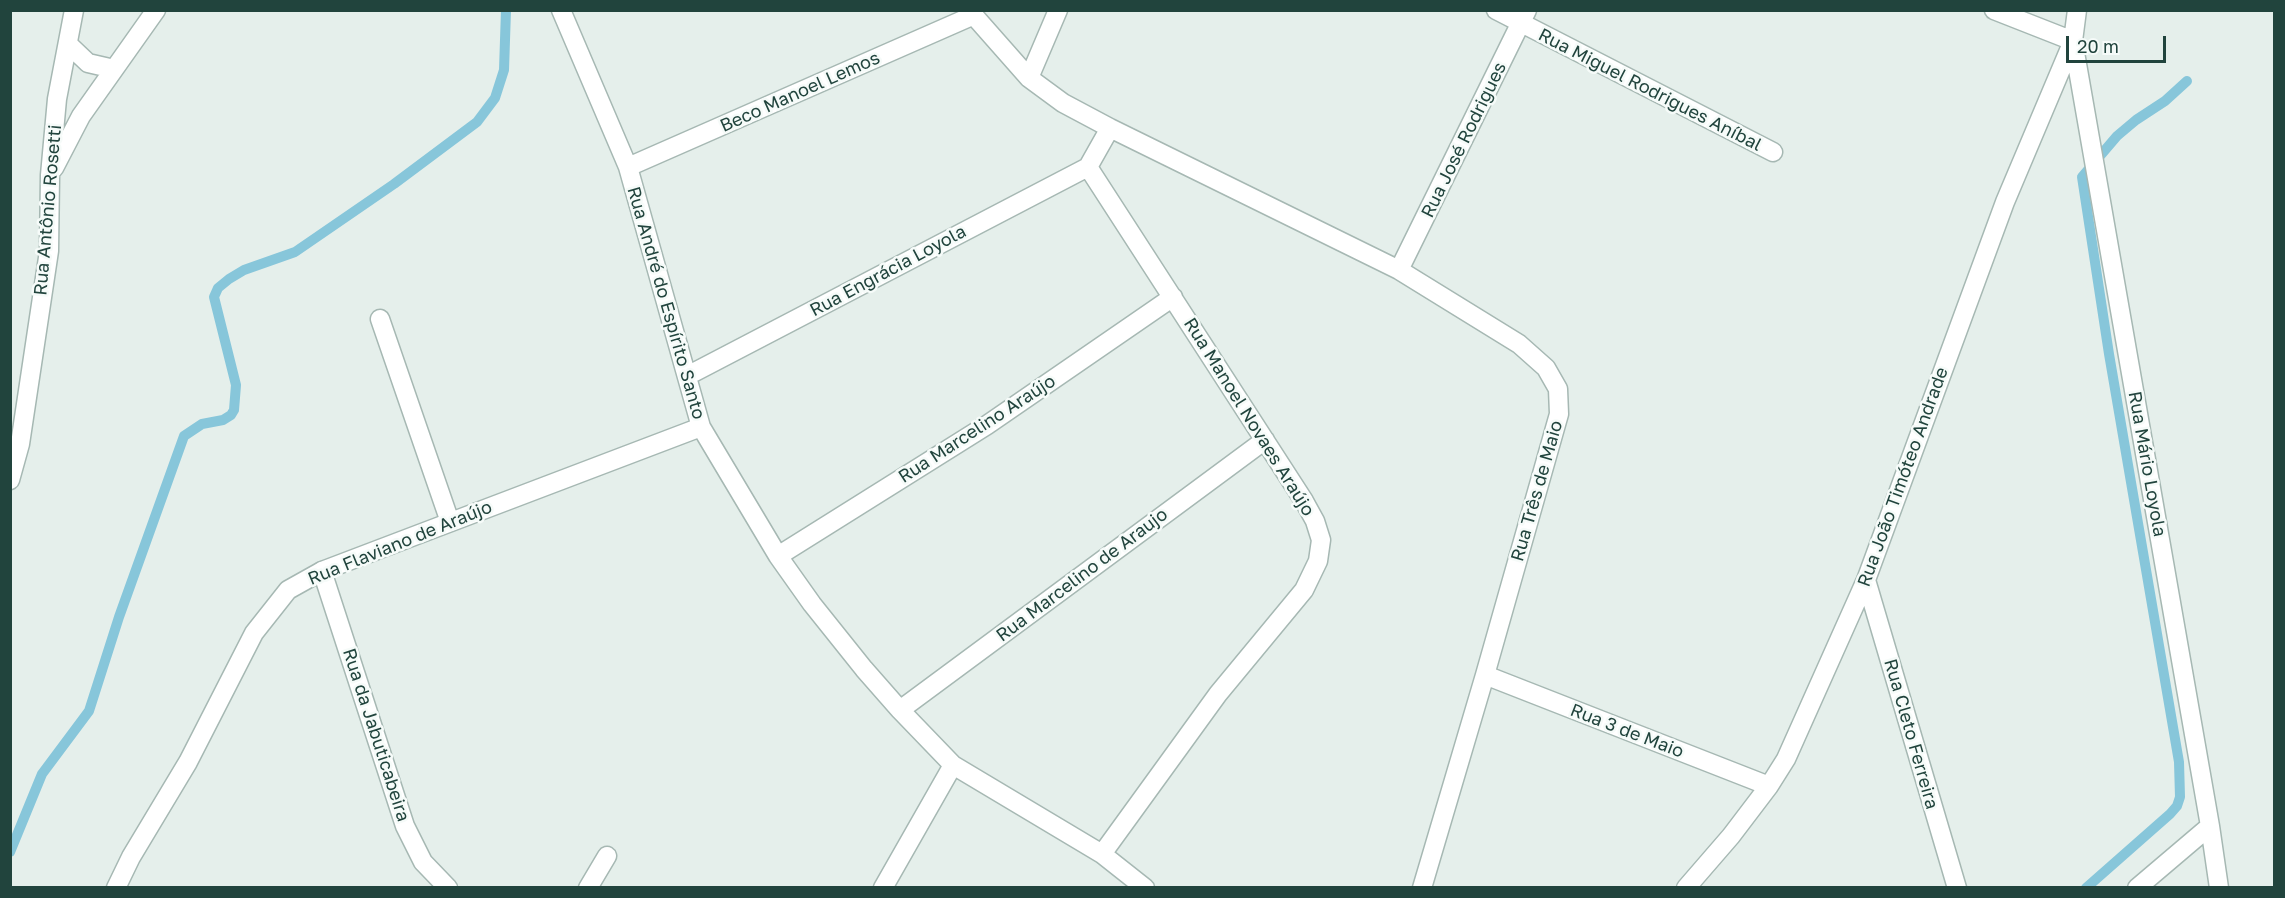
<!DOCTYPE html>
<meta charset="utf-8">
<style>
body{margin:0}
#map{position:relative;width:2285px;height:898px;overflow:hidden;background:#e5efeb;font-family:"Golos Text",sans-serif}
canvas{display:block}
.frame{position:absolute;inset:0;border:12px solid #21443d;pointer-events:none}
.scale{position:absolute;left:2066px;top:36px;width:100px;height:27px;box-sizing:border-box;border:3px solid #21443d;border-top:0;padding-left:8px;font-size:18px;line-height:21px;white-space:nowrap;color:#21443d;-webkit-text-stroke:4px #f6fbf9;paint-order:stroke}
</style>
<div id="map">
<canvas width="2285" height="898"></canvas>
<div class="frame"></div>
<div class="scale">20 m</div>
</div>
<script>
const c = document.querySelector('canvas').getContext('2d');
c.lineJoin = 'round';
const toPath = rows => new Path2D(rows.map(r => 'M' + r).join(''));
function strokePath(path, color, width, dash) { c.strokeStyle = color; c.lineWidth = width; c.lineCap = dash ? 'butt' : 'round'; c.setLineDash(dash || []); c.stroke(path); }
function label(font, color, halo, rows, align = 'center') {
  c.font = font + ' "Golos Text",sans-serif'; c.lineWidth = 5; c.setLineDash([]); c.textBaseline = 'middle'; c.strokeStyle = halo; c.fillStyle = color; for (const [text, x, y, turn = 0] of rows) {
    c.save(); c.translate(x, y); c.rotate((+turn || 0) * Math.PI / 180); c.textAlign = isNaN(turn) ? turn : align; if (halo) c.strokeText(text, 0, 0); c.fillText(text, 0, 0); c.restore();
  }
}
const stream = toPath([
 [10,852,42,774,89,711,119,617,184,436,202,424,223,420,231,415,234,410,236,385,214,297,218,288,229,279,244,270,295,252,394,184,477,122,495,98,504,70,506,10],
 [2086,888,2170,814,2177,806,2180,797,2179,762,2109,354,2082,177,2117,136,2136,120,2165,101,2187,81]
]);
const lane = toPath([
 [322,571,405,826,423,862,448,888],
 [588,888,607,856]
]);
const street = toPath([
 [561,10,628,167,701,427,778,556,812,604,864,669,900,710,953,765,1102,854,1145,888],
 [969,10,1029,78,1063,103,1110,128,1088,167,1304,501,1315,521,1321,540,1318,561,1304,590,1218,694,1102,854],
 [1496,10,1773,152],
 [1994,10,2073,41],
 [2073,41,2210,826,2219,888],
 [68,44,88,63,114,69],
 [1029,78,1058,10],
 [1110,128,1399,270,1519,344,1546,368,1558,389,1559,414,1485,675,1422,888],
 [628,167,972,16],
 [54,168,81,116,156,10],
 [1399,270,1527,10],
 [380,319,450,522],
 [687,376,1088,167],
 [10,480,20,444,49,251,50,175,57,99,74,10],
 [778,556,987,425,1173,297],
 [1866,580,1957,888],
 [1485,675,1769,786],
 [900,710,1265,440],
 [116,888,131,857,188,762,254,633,288,590,322,571,701,427],
 [883,888,953,765],
 [1686,888,1731,836,1769,786,1786,759,1866,580,2005,202,2073,41,2077,10],
 [2137,888,2210,826]
]);
const streetNames = [
 ["Rua Miguel Rodrigues Aníbal",1650,90,27],
 ["Beco Manoel Lemos",800,92,-24],
 ["Rua José Rodrigues",1464,140,-64],
 ["Rua Antônio Rosetti",48,210,-85],
 ["Rua Engrácia Loyola",888,271,-28],
 ["Rua André do Espírito Santo",666,303,74],
 ["Rua Manoel Novaes Araújo",1249,417,58],
 ["Rua Marcelino Araújo",977,429,-33],
 ["Rua Mário Loyola",2147,464,80],
 ["Rua João Timóteo Andrade",1903,477,-70],
 ["Rua Três de Maio",1537,491,-74],
 ["Rua Flaviano de Araújo",400,543,-22],
 ["Rua Marcelino de Araujo",1082,575,-37],
 ["Rua 3 de Maio",1627,731,21],
 ["Rua Cleto Ferreira",1911,734,74],
 ["Rua da Jabuticabeira",376,735,72]
];
strokePath(stream, '#87c6da', 10);
strokePath(lane, '#a6b8b3', 21);
strokePath(street, '#a6b8b3', 21);
strokePath(lane, '#fff', 18);
strokePath(street, '#fff', 18);
label('18px', '#21443d', '#f6fbf9', streetNames);
</script>
